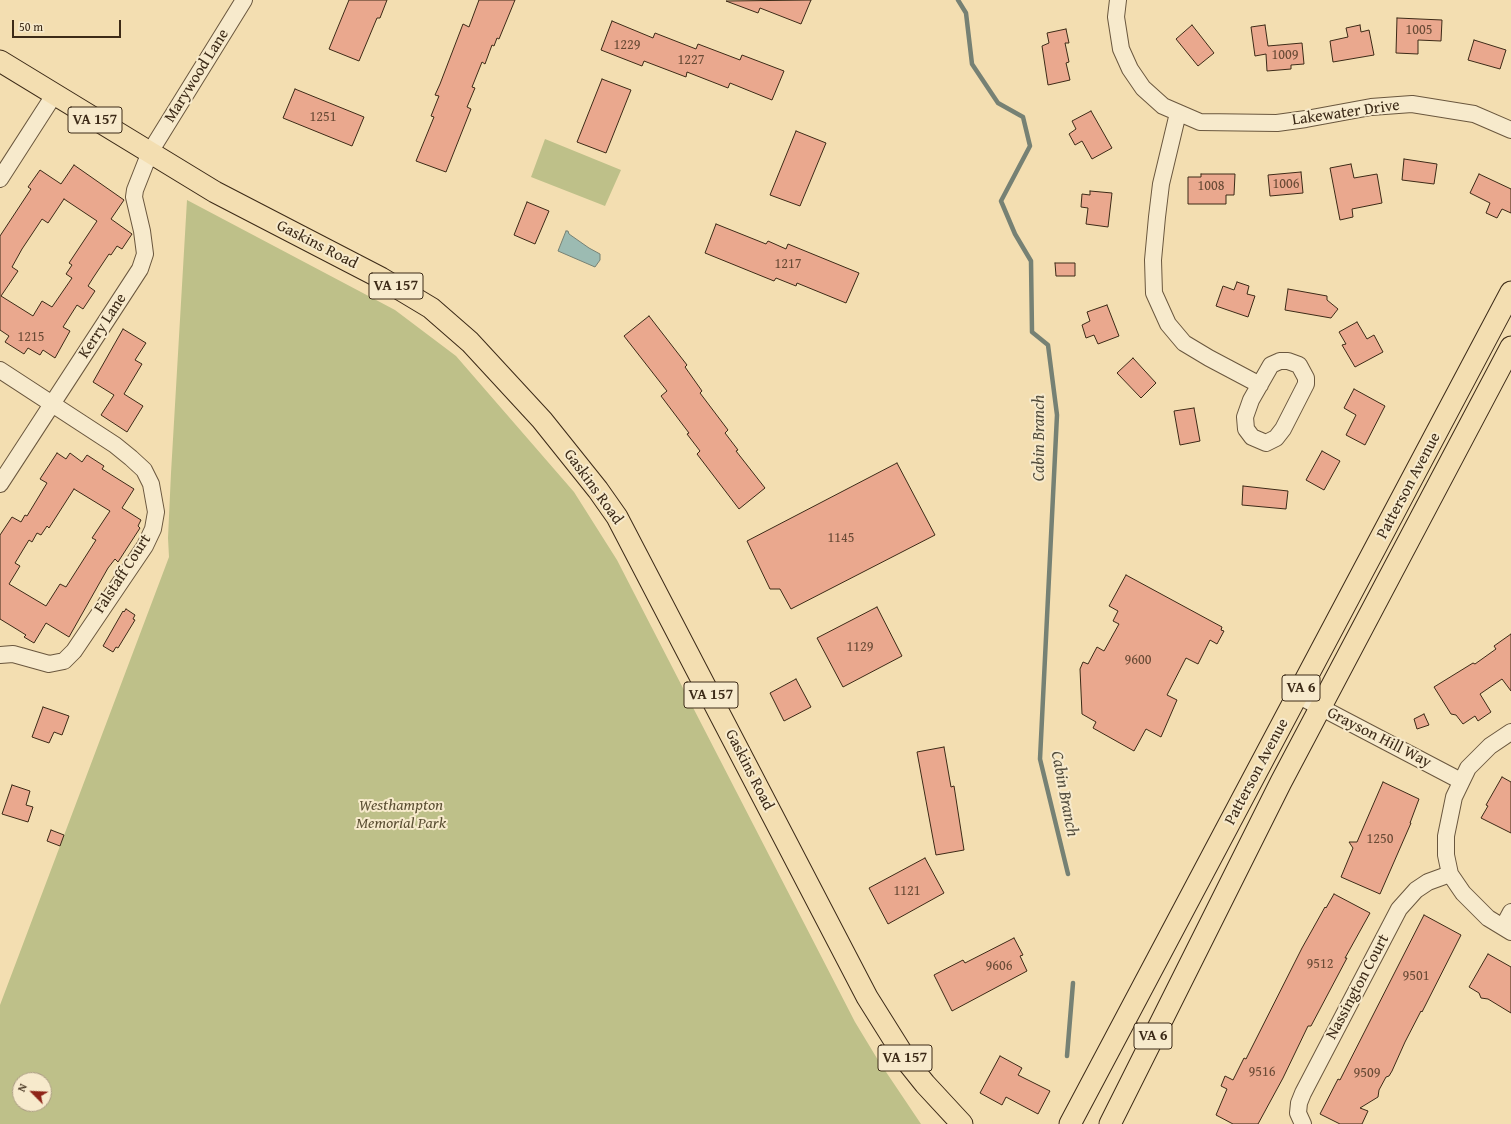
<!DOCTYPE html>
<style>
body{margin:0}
#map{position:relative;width:1511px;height:1124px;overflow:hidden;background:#f3deb1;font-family:"Gentium Book Plus",serif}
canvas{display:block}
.north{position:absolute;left:12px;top:1072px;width:40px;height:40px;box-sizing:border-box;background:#f7eacc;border:1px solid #ac9d84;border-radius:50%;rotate:294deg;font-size:11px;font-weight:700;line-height:16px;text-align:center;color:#3c2a17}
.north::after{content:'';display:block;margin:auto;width:14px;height:18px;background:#8f2418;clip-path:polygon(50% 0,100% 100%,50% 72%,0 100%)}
.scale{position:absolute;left:12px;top:20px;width:109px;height:18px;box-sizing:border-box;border:2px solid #3c2a17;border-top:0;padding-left:5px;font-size:12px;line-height:14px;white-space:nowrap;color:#3c2a17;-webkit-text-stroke:3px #f7eacc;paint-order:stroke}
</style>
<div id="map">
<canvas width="1511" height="1124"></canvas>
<div class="north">N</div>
<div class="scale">50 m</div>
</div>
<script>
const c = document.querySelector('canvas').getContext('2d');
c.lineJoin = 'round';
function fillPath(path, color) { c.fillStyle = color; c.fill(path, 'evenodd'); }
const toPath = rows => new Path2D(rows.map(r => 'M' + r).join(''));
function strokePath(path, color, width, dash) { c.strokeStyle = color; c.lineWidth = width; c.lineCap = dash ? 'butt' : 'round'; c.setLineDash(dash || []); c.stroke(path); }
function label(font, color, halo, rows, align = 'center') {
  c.font = font + ' "Gentium Book Plus",serif'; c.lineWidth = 4; c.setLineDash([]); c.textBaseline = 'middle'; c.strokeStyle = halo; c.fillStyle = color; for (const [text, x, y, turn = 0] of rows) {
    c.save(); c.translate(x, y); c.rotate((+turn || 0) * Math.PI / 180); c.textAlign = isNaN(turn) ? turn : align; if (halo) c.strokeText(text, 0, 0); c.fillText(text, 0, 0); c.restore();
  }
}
const green = toPath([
 [545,139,621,170,605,206,531,177],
 [187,200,395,310,456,356,574,492,617,560,855,1022,878,1060,921,1124,0,1124,0,1005,169,557,168,538,171,473],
 [20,1080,44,1080,44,1104,20,1104]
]);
const water = toPath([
 [566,231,568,231,569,234,589,248,600,254,600,260,595,267,558,251,566,231]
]);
const stream = toPath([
 [958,0,966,13,972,64,998,103,1023,117,1030,146,1001,201,1015,234,1031,261,1032,332,1048,345,1057,415,1040,759,1068,874],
 [1067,1056,1073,983]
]);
const building = toPath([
 [349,0,387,0,380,18,377,18,359,61,329,49,349,0],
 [479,0,515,0,499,39,497,38,494,46,492,45,485,64,482,62,472,87,475,88,467,107,471,109,446,172,416,161,434,117,431,116,439,96,435,95,440,84,463,24,469,27,479,0],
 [811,0,801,24,760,8,758,13,726,1,811,0],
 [1397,18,1442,20,1441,41,1418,40,1418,54,1396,53,1397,18],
 [612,21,653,38,655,33,696,49,698,44,740,60,742,55,784,71,772,100,730,83,728,88,687,72,686,77,644,61,642,66,601,50,612,21],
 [1192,25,1214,53,1198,66,1176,39,1192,25],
 [1265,25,1268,46,1302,43,1304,64,1291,65,1291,69,1267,71,1266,54,1255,56,1251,27,1265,25],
 [1360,25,1361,32,1369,30,1374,55,1333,62,1330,41,1348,37,1346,28,1360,25],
 [1066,29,1069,43,1065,43,1069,62,1066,63,1070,80,1048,85,1042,46,1049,43,1047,33,1066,29],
 [1474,40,1506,50,1500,69,1468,60,1474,40],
 [602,79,631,90,606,153,577,142,602,79],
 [295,89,364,117,352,146,283,118,295,89],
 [1091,111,1112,148,1092,159,1082,141,1075,145,1069,134,1076,129,1072,121,1091,111],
 [796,131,826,143,800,206,770,195,796,131],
 [1404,159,1437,164,1434,184,1402,180,1404,159],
 [1351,164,1354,178,1377,174,1382,203,1352,209,1353,217,1340,220,1330,168,1351,164],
 [74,165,124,200,111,219,132,234,122,249,117,246,111,255,109,254,93,278,88,286,95,291,83,309,77,305,63,327,70,331,55,358,43,350,40,355,28,348,24,354,5,342,9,336,0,330,0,236,31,189,28,187,40,170,61,184,74,165],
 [64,199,97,221,69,263,72,265,66,274,72,278,52,307,42,301,33,316,1,296,18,271,12,267,22,249,42,219,48,223,64,199],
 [1301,172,1303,193,1270,196,1268,175,1301,172],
 [1201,174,1235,174,1234,195,1226,195,1226,204,1188,204,1188,177,1201,177,1201,174],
 [1479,174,1511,189,1511,213,1502,209,1497,218,1486,213,1490,203,1470,193,1479,174],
 [1090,191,1112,193,1108,227,1086,224,1088,208,1081,207,1082,194,1090,195,1090,191],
 [527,202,549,211,535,244,514,235,527,202],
 [716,224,766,244,768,241,786,249,788,244,859,273,846,303,797,283,796,286,776,278,774,281,705,253,716,224],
 [1055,263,1075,263,1075,276,1056,276,1055,263],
 [1237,282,1249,286,1247,294,1255,296,1248,317,1216,306,1223,286,1234,290,1237,282],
 [1288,289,1327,296,1327,300,1338,309,1331,318,1285,310,1288,289],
 [1107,305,1119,336,1098,344,1094,335,1086,338,1082,325,1090,321,1087,312,1107,305],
 [649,316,687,365,685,367,702,391,700,393,728,430,725,433,738,450,736,451,765,488,739,509,697,454,700,451,687,434,689,433,661,396,667,391,624,336,649,316],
 [1357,322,1367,339,1374,335,1383,352,1355,367,1342,345,1346,344,1339,332,1357,322],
 [123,329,146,343,135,360,142,364,124,394,143,406,127,432,101,415,114,395,93,382,123,329],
 [1133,358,1156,383,1141,398,1117,373,1133,358],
 [1354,389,1385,406,1365,445,1346,435,1356,415,1344,408,1354,389],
 [1194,408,1200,441,1180,445,1174,411,1194,408],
 [1322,451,1340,461,1324,490,1306,480,1322,451],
 [57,453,66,459,70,453,82,462,87,455,104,466,102,469,134,489,122,508,141,520,138,526,140,528,118,562,115,559,108,568,69,637,46,623,34,643,24,637,26,635,18,630,0,619,0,535,12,517,21,522,25,515,27,516,47,483,40,479,57,453],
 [74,489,110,511,92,538,96,540,66,587,60,584,46,606,9,584,20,566,15,563,29,540,32,542,37,533,41,535,47,526,49,528,74,489],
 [897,463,935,535,791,609,780,589,770,589,747,541,897,463],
 [1243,486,1288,491,1286,509,1242,505,1243,486],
 [1126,575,1222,627,1221,630,1224,631,1217,644,1210,640,1198,664,1186,658,1167,695,1177,700,1161,737,1146,729,1134,751,1093,728,1096,722,1082,714,1080,669,1083,662,1088,664,1097,647,1104,651,1119,624,1113,621,1118,611,1109,606,1126,575],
 [877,607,902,656,843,687,817,638,877,607],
 [126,609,135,615,133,619,135,620,118,648,116,647,113,652,103,646,123,611,124,612,126,609],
 [1511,634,1511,691,1502,679,1480,694,1491,712,1478,721,1475,716,1463,724,1456,715,1451,714,1434,687,1473,663,1475,664,1496,649,1494,646,1511,634],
 [796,679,811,707,784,721,770,693,796,679],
 [43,707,69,716,62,735,54,732,49,743,32,737,43,707],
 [1424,714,1429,725,1417,729,1414,719,1424,714],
 [944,747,951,787,954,786,964,850,936,855,917,752,944,747],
 [1502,777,1511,782,1511,833,1481,818,1488,806,1486,805,1502,777],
 [1383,782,1419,799,1410,823,1411,823,1380,894,1341,877,1353,848,1349,842,1357,842,1383,782],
 [12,785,30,791,26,805,33,807,28,822,2,814,12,785],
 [51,830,64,835,60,846,47,841,51,830],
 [925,858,944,893,888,924,869,888,925,858],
 [1334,894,1370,913,1345,958,1347,958,1311,1026,1308,1026,1283,1078,1258,1124,1233,1124,1216,1115,1227,1089,1221,1086,1225,1076,1233,1080,1244,1058,1246,1059,1302,948,1325,907,1326,908,1334,894],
 [1424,915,1461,935,1422,1012,1421,1011,1405,1042,1392,1071,1389,1076,1386,1077,1379,1090,1378,1097,1360,1108,1368,1111,1362,1124,1340,1124,1320,1114,1338,1079,1340,1080,1424,915],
 [1014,938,1023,955,1020,956,1027,971,952,1011,934,975,963,960,965,963,1014,938],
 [1488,954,1511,967,1511,1013,1488,999,1481,998,1479,993,1469,987,1488,954],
 [1000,1056,1022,1068,1018,1075,1050,1091,1038,1114,1006,1097,1002,1105,980,1093,1000,1056]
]);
const minor = toPath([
 [1118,0,1116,17,1121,49,1130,69,1143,88,1163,106,1200,122,1277,123,1306,119,1371,107,1412,104,1474,114,1511,130],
 [1178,113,1161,184,1157,217,1153,260,1154,293,1168,324,1184,343,1209,358,1260,385],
 [0,179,54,95],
 [1280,361,1288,361,1299,365,1306,378,1306,384,1283,429,1276,438,1266,443,1252,437,1246,429,1245,417,1251,400,1271,365,1280,361],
 [0,370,115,445,131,458,144,470,151,484,156,512,153,529,145,546,74,651,64,661,49,664,13,654,0,655],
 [0,484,140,269,145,254,142,231,134,197,135,190,150,152,244,0],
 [1297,695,1461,781],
 [1511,732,1490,746,1468,768,1454,797,1446,836,1446,855,1450,874,1463,893,1488,918,1511,932],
 [1503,927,1511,912],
 [1303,1124,1298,1113,1299,1103,1303,1093,1399,909,1416,890,1428,882,1450,874]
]);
const major = toPath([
 [0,61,215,192,381,278,431,308,470,342,542,420,598,490,617,517,867,997,909,1064,925,1084,962,1124],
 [1070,1124,1511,292],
 [1110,1124,1281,782,1511,347]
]);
const numberNames = [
 ["1005",1419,30],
 ["1229",627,45],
 ["1009",1285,55],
 ["1227",691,60],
 ["1251",323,117],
 ["1006",1286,184],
 ["1008",1211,186],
 ["1217",788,264],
 ["1215",31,337],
 ["1145",841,538],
 ["1129",860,647],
 ["9600",1138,660],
 ["1250",1380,839],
 ["1121",907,891],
 ["9512",1320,964],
 ["9606",999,966],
 ["9501",1416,976],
 ["9516",1262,1072],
 ["9509",1367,1073]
];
const shields = [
 [95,120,54],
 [396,286,54],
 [1301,688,38],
 [711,695,54],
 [1153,1036,38],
 [905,1058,54]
];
const shieldNames = [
 ["VA 157",95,120],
 ["VA 157",396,286],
 ["VA 6",1301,688],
 ["VA 157",711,695],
 ["VA 6",1153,1036],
 ["VA 157",905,1058]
];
const streetNames = [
 ["Marywood Lane",197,76,-58],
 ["Lakewater Drive",1346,113,-8],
 ["Gaskins Road",317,245,27],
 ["Kerry Lane",103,326,-57],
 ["Patterson Avenue",1409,486,-62],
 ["Gaskins Road",593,487,54],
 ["Falstaff Court",123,574,-57],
 ["Grayson Hill Way",1379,738,27],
 ["Gaskins Road",749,770,63],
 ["Patterson Avenue",1257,772,-62],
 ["Nassington Court",1358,987,-62]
];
const parkNames = [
 ["Westhampton",401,806],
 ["Memorial Park",401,824]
];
const waterNames = [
 ["Cabin Branch",1040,438,-90],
 ["Cabin Branch",1064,794,79]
];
fillPath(green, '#bec089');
fillPath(water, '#9cbbb2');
strokePath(water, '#768174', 1);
strokePath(stream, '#768174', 4.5);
fillPath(building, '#eaa88e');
strokePath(building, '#3c2a17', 1);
strokePath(minor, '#6a573e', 18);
strokePath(major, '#3c2a17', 23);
strokePath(minor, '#f7eacc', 16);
strokePath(major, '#f3deb1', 21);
label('14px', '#684a35', null, numberNames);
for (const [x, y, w] of shields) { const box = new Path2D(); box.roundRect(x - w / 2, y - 13, w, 26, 3); c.fillStyle = '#f7eacc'; c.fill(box); strokePath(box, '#3c2a17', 1); }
label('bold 15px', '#3c2a17', null, shieldNames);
label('16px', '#3c2a17', '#f7eacc', streetNames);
label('italic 16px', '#5c5034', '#f7eacc', parkNames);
label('italic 17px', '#544e3e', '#f7eacc', waterNames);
</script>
